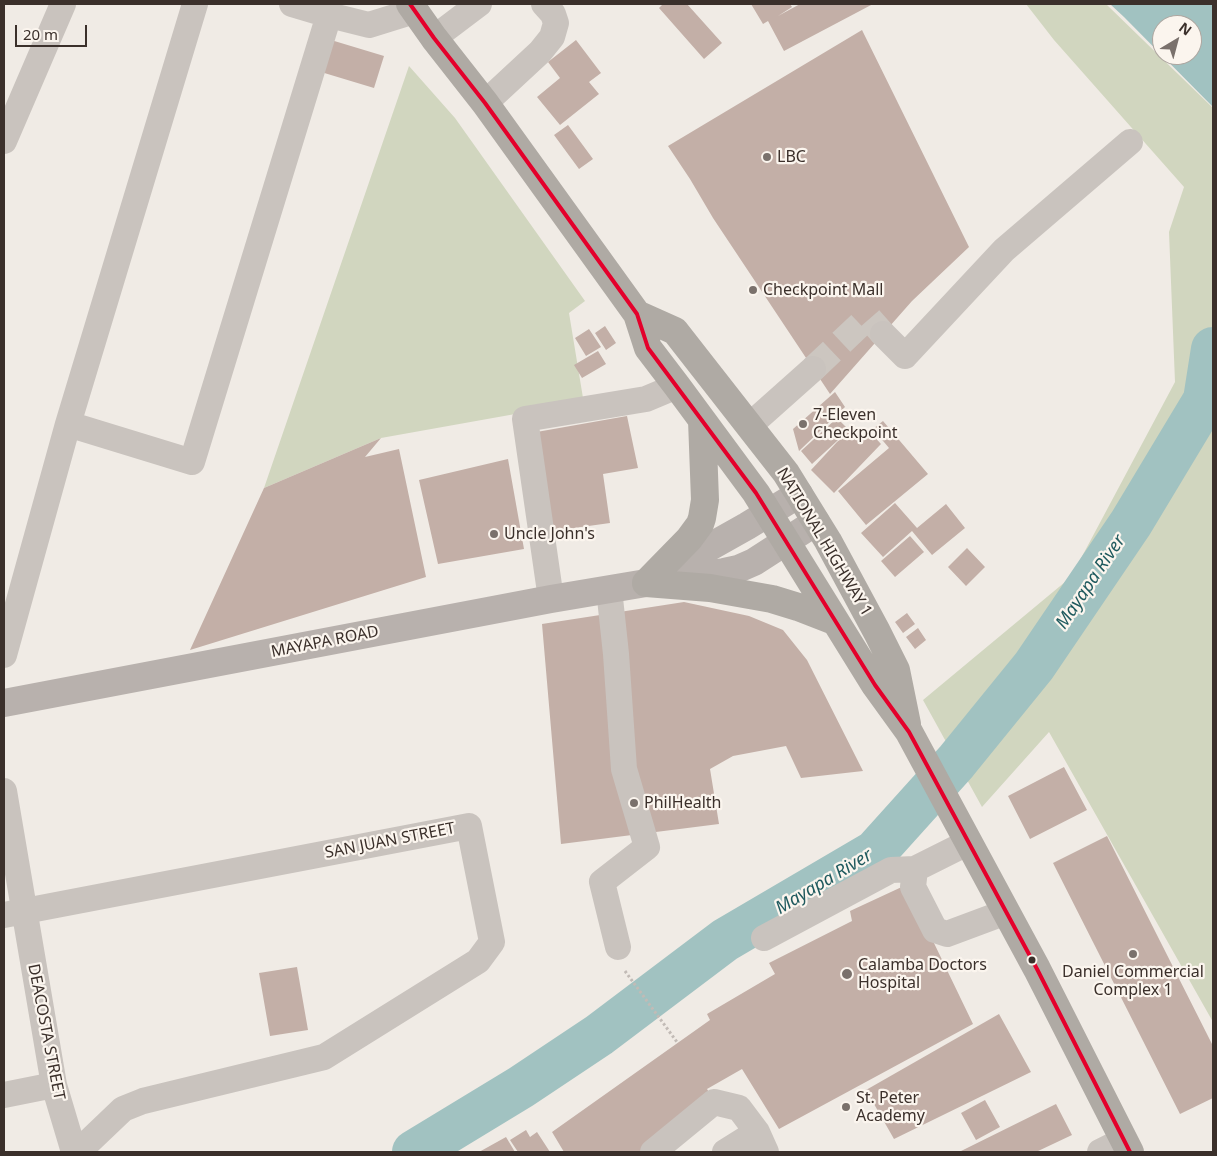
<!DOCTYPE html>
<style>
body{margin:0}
#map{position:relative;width:1217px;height:1156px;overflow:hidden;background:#f0ebe5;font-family:"Noto Sans",sans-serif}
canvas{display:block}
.frame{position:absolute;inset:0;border:5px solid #3b302b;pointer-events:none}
.north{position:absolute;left:1152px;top:15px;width:50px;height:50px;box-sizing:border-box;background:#fbf5ee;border:1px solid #aea6a0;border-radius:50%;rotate:37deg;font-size:14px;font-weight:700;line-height:20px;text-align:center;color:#3b302b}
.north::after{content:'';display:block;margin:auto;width:18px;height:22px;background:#7a716c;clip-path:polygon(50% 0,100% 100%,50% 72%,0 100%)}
.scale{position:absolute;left:15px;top:25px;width:72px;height:22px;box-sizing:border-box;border:2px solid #3b302b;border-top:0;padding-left:6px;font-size:15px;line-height:18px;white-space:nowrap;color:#3b302b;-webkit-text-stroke:4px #fbf5ee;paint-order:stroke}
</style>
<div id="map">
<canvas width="1217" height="1156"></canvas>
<div class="frame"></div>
<div class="north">N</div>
<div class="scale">20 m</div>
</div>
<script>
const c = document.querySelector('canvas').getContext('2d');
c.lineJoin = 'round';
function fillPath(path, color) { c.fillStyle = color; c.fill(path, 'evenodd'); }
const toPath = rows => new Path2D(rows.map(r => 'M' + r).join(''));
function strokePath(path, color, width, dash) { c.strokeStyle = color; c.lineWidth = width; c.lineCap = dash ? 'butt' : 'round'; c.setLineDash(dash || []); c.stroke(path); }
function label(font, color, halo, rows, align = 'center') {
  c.font = font + ' "Noto Sans",sans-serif'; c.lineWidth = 4.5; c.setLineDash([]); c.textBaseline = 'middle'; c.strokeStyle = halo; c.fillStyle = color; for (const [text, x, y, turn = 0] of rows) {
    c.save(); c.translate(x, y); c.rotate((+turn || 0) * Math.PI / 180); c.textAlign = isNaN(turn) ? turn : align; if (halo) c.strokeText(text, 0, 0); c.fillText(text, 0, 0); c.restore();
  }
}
const green = toPath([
 [1026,4,1106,4,1213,108,1213,1022,1049,732,982,807,923,700,1071,577,1175,382,1169,232,1184,187,1054,40],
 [409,66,455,118,585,301,569,313,583,398,532,411,381,438,264,488]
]);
const water = toPath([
 [1110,4,1213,4,1213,107,1124,17],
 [1162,25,1192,25,1192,55,1162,55]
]);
const river = toPath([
 [414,1152,521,1087,599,1035,725,940,875,852,956,762,1034,666,1131,523,1205,400,1213,349]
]);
const building = toPath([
 [663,4,687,4,722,43,704,59,659,8],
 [751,4,790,4,792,7,778,16,800,4,873,4,784,51,768,21,763,24],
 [862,30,969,247,912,301,830,394,713,218,690,179,668,146],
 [331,40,384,56,374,88,321,72],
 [576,40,601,73,589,82,599,94,560,125,537,97,560,78,548,62],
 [568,125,593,159,579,169,554,135],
 [605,326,616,343,606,350,595,333],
 [589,329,601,347,586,356,575,338],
 [598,351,606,364,582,378,574,365],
 [835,392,845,407,799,451,793,429],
 [627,416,638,468,603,474,610,523,538,533,531,433],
 [837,418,849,430,812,464,801,451],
 [883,421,928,474,866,525,838,491,889,448,873,429],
 [852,429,861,439,869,431,881,444,834,493,811,470,837,442],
 [381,438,365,457,399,449,426,577,190,650,264,488],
 [508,459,524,549,438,564,419,480],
 [895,503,917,528,946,504,965,528,932,555,912,531,883,557,861,533],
 [910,536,924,552,895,577,881,561],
 [967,548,985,567,966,586,948,567],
 [684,602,749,616,783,630,807,660,863,771,801,778,786,746,733,756,710,769,719,824,561,844,542,624],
 [907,613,915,624,903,633,895,622],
 [918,628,926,640,915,649,906,637],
 [1064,767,1087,810,1030,839,1008,796],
 [1107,836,1213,1046,1213,1098,1180,1114,1053,863],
 [906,885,973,1024,779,1129,742,1069,707,1089,713,1099,640,1152,564,1152,552,1132,710,1020,707,1014,775,974,769,963,852,921,850,911],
 [297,967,308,1030,270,1036,259,973],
 [999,1014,1031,1072,894,1139,866,1090],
 [985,1100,1000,1127,976,1140,961,1113],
 [1056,1104,1072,1135,1036,1152,959,1152],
 [526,1130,530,1137,537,1132,550,1152,518,1152,510,1140],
 [506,1137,515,1152,479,1152]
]);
const minorTunnel = toPath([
 [813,369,868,317,883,334]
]);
const path = toPath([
 [625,971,677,1042]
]);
const minor = toPath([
 [292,4,329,15,369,25,414,11],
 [434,38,479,4],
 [485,103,540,52,552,37,556,23,553,14,544,4],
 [4,141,63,4],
 [883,334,905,356,1004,250,1130,142],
 [68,424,192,462,329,15],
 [749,426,813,369],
 [609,589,616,654,624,769,647,847,602,882,618,947],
 [551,599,525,419,646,399,677,386],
 [4,655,68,424,195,4],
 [4,791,54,1085,74,1152],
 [915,869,913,887,935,930,947,934,1006,912],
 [4,915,469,826,492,942,478,961,324,1057,143,1101,123,1109,78,1152],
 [764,938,891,870,915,869,969,842],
 [4,1095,54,1085],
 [653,1152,714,1102,739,1108,757,1132,766,1152],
 [725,1152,757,1132],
 [1100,1152,1124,1140]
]);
const major = toPath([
 [658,576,747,526,799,494],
 [4,703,551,599,646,583,724,572,738,569,754,562,816,522]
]);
const highway = toPath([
 [410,4,434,38,485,103,637,314,648,348,677,386,756,493,875,685,909,732,1037,969,1130,1152],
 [637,314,675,331,786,473,828,541,877,632,896,670,907,724],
 [646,583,710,588,772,599,798,607,834,621],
 [646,583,689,539,700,524,702,518,705,500,702,420]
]);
const bus1 = toPath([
 [410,4,434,38,485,103,637,314,648,348,756,493,875,685,909,732,1037,969,1130,1152]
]);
const markers = [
 [767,157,5,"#7a716c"],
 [753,290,5,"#7a716c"],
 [803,424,5,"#7a716c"],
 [494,534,5,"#7a716c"],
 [634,803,5,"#7a716c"],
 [1133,954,5,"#7a716c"],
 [1032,960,4.5,"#3b302b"],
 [847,974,6,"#7a716c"],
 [846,1107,5,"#7a716c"]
];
const poiNames = [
 ["LBC",777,157],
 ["Checkpoint Mall",763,290],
 ["7-Eleven",813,415],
 ["Checkpoint",813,433],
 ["Uncle John's",504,534],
 ["PhilHealth",644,803],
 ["Calamba Doctors",858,965],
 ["Hospital",858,983],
 ["Daniel Commercial",1133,972,"center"],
 ["Complex 1",1133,990,"center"],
 ["St. Peter",856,1098],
 ["Academy",856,1116]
];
const streetNames = [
 ["NATIONAL HIGHWAY 1",824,542,59],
 ["MAYAPA ROAD",325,642,-11],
 ["SAN JUAN STREET",390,841,-11],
 ["DEACOSTA STREET",46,1032,79]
];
const waterNames = [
 ["Mayapa River",1091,582,-56],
 ["Mayapa River",824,882,-31]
];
fillPath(green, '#d1d6bf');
fillPath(water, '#a1c2c1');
strokePath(river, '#a1c2c1', 44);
fillPath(building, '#c3afa7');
strokePath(minorTunnel, '#ccc6c0', 26, [26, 13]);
strokePath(path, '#c2bbb6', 3, [2.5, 2.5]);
strokePath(minor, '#c9c3be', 26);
strokePath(major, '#b8b1ad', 28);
strokePath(highway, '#afaaa4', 28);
strokePath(bus1, '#e4002b', 4);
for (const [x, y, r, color] of markers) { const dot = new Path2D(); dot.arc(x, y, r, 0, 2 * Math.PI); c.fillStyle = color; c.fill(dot); strokePath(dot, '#fbf5ee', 2); }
label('16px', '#3b302b', '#fbf5ee', poiNames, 'left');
label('16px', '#3b302b', '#fbf5ee', streetNames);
label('italic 18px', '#1f5a5e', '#fbf5ee', waterNames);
</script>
